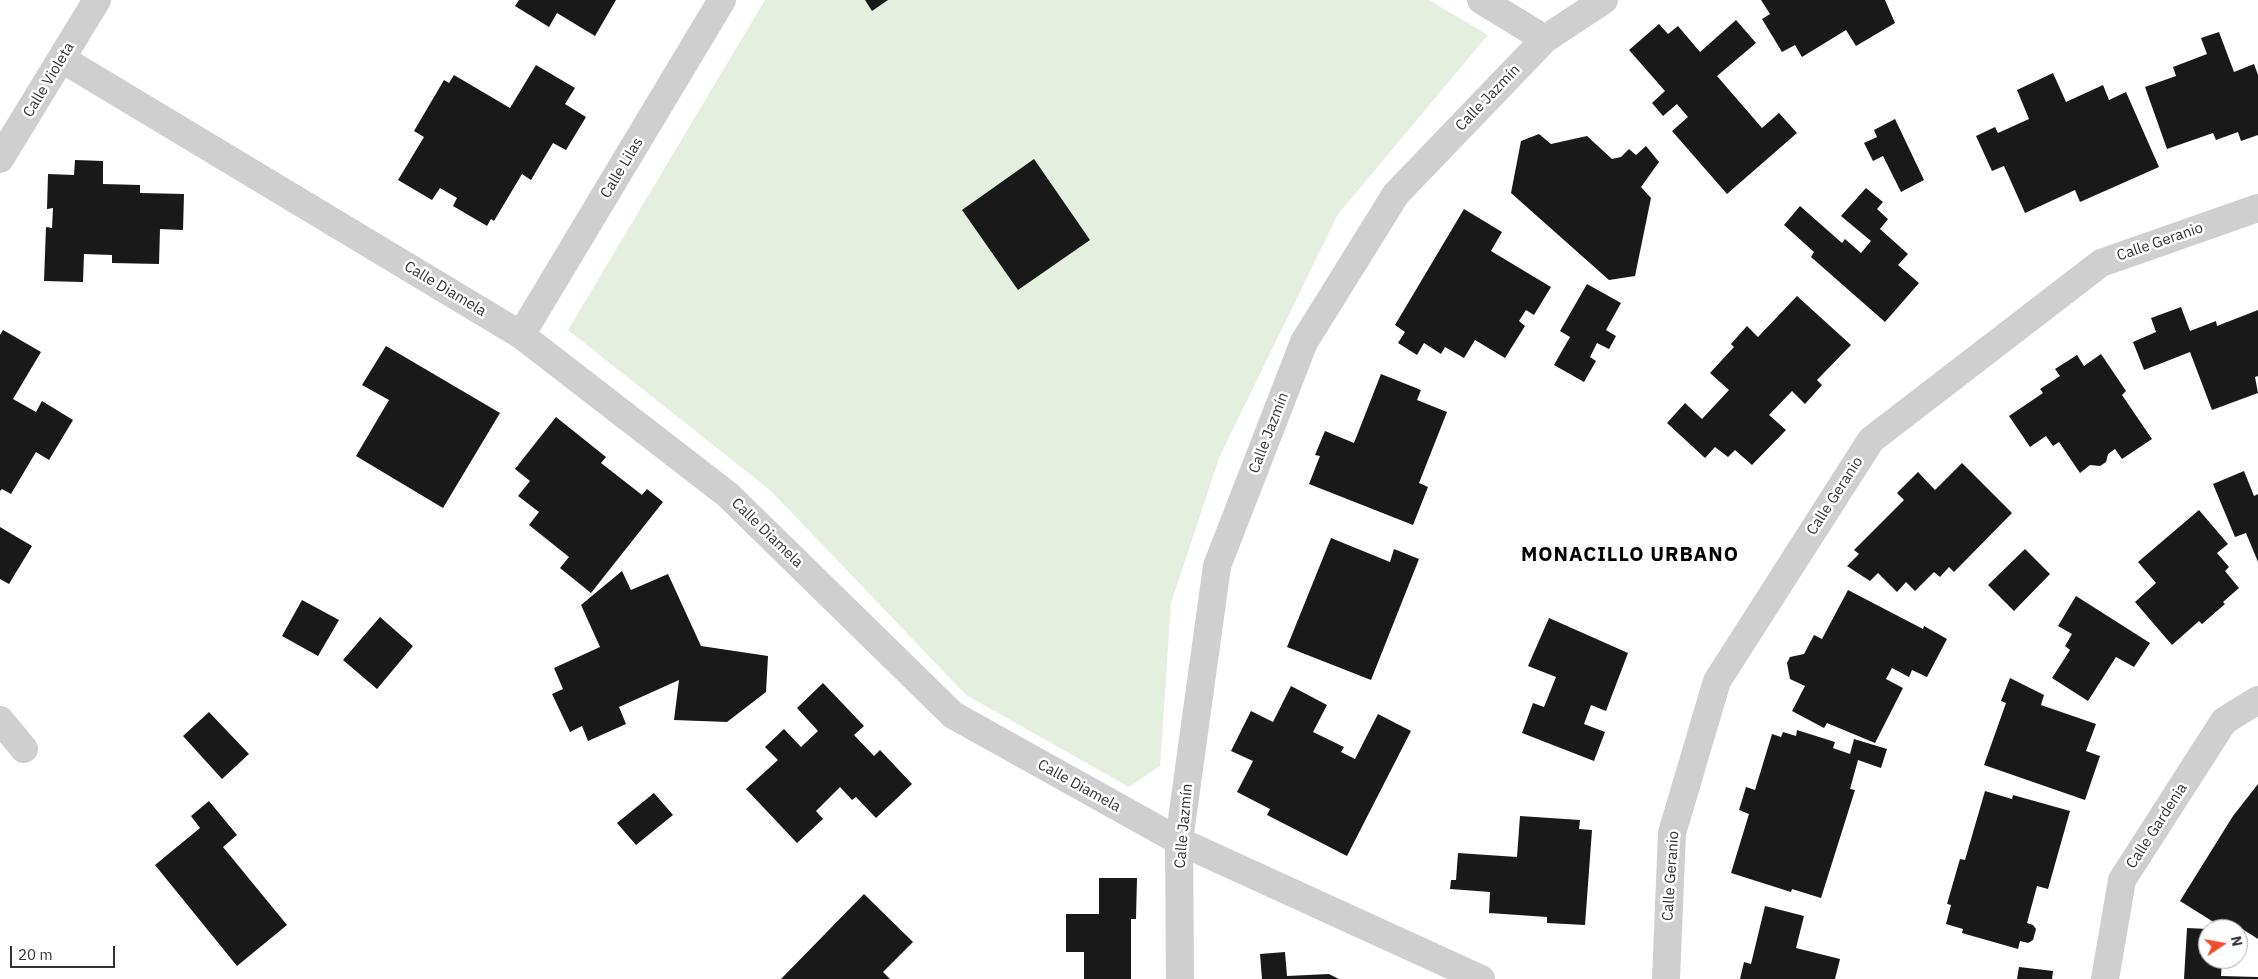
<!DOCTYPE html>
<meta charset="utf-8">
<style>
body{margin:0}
#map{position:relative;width:2258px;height:979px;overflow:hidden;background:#fff;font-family:"IBM Plex Sans",sans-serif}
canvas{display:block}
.north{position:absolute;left:2198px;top:919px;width:50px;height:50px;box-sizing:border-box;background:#fff;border:1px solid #adadad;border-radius:50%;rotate:78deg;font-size:14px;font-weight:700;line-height:20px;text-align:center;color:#323232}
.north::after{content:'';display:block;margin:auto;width:18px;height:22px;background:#ef4d2e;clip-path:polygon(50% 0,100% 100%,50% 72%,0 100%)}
.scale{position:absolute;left:10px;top:946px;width:105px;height:22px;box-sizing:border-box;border:2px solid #323232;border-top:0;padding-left:6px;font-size:15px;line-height:18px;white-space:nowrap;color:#323232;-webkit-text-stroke:4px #fff;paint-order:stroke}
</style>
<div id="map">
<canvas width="2258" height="979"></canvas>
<div class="north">N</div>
<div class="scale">20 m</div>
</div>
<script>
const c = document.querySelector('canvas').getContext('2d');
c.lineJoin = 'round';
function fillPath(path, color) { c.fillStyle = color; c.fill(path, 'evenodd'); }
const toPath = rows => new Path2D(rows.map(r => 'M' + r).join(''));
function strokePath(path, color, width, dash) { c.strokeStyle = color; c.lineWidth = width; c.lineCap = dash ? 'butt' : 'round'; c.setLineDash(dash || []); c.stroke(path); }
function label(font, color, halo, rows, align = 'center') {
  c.font = font + ' "IBM Plex Sans",sans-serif'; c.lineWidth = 5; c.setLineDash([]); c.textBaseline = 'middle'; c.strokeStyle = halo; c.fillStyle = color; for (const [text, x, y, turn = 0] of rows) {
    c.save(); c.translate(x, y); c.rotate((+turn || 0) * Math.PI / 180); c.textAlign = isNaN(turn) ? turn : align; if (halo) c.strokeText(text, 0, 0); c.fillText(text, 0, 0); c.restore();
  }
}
const green = toPath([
 [765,0,1429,0,1488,35,1338,214,1219,458,1171,603,1160,766,1129,787,966,695,771,491,568,330]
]);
const building = toPath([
 [519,0,616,0,595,36,557,13,549,27,515,6],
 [865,0,888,0,872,11],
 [1761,0,1885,0,1895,23,1856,46,1846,30,1802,57,1795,45,1782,52,1762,19,1770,14],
 [1736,20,1756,43,1717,76,1762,128,1779,113,1797,133,1727,194,1672,131,1688,117,1677,104,1663,116,1652,103,1665,91,1629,50,1659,24,1668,34,1678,26,1700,52],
 [2219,32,2234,72,2254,64,2258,75,2258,135,2241,141,2238,132,2216,140,2213,133,2167,149,2145,87,2176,76,2173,67,2207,54,2201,38],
 [536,65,575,88,565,104,586,117,566,150,553,143,531,180,522,174,494,221,491,219,487,226,453,206,457,198,440,188,432,200,398,180,424,137,414,131,444,80,449,83,454,75,510,108],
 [2053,73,2066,102,2103,85,2109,100,2126,92,2159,167,2080,202,2075,190,2025,213,2004,166,1992,171,1976,136,1995,127,1998,133,2029,119,2017,90],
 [1895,119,1924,180,1901,192,1883,156,1873,161,1864,143,1877,137,1874,130],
 [1539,134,1551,144,1587,136,1612,159,1621,157,1629,149,1636,155,1646,146,1659,162,1641,187,1651,198,1635,276,1609,280,1511,193,1521,141],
 [1034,159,1090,240,1018,290,962,210],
 [75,160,103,161,103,184,140,185,140,193,184,194,183,230,160,229,159,264,112,263,112,255,84,254,83,282,44,281,46,227,52,228,53,208,47,209,48,174,74,175],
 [1866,188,1883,202,1877,209,1888,219,1880,229,1908,254,1898,265,1919,283,1885,322,1811,257,1814,252,1784,225,1800,206,1842,243,1845,239,1861,253,1871,241,1841,216],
 [1464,209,1502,232,1491,251,1551,287,1534,315,1526,310,1519,321,1525,326,1505,358,1475,340,1464,358,1445,347,1441,354,1424,343,1417,355,1398,343,1405,332,1395,325],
 [1587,284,1621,303,1606,330,1616,336,1609,349,1597,343,1590,357,1596,361,1584,382,1554,365,1570,337,1560,331],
 [1797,296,1851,345,1817,380,1822,385,1805,404,1792,391,1769,415,1786,430,1752,465,1735,450,1728,457,1715,447,1705,458,1667,423,1685,403,1702,419,1729,390,1710,373,1734,347,1731,344,1747,326,1758,337],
 [2181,307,2190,331,2216,321,2217,326,2258,310,2258,376,2255,377,2258,393,2212,410,2190,352,2144,370,2133,342,2156,332,2151,318],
 [3,330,41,352,13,399,36,412,42,401,73,420,49,460,36,452,11,494,2,489,0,491,0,335],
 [386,346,500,413,443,508,356,456,389,400,362,385],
 [2101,354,2126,391,2122,395,2152,439,2122,459,2115,449,2108,454,2106,462,2100,466,2090,465,2080,473,2059,442,2053,446,2046,436,2030,447,2009,416,2043,393,2040,389,2060,376,2055,369,2077,355,2084,366],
 [1381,374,1421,390,1417,400,1447,412,1419,483,1428,487,1413,525,1309,484,1320,456,1315,455,1325,431,1354,443],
 [556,417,606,457,601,463,642,495,647,489,663,502,591,593,560,568,569,557,529,525,539,512,518,496,530,481,515,469],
 [1962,463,2012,513,1954,572,1949,567,1940,577,1934,572,1915,591,1906,582,1897,592,1878,573,1870,581,1847,566,1859,554,1854,550,1904,500,1897,493,1918,472,1935,490],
 [2244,471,2254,496,2258,494,2258,562,2246,533,2235,537,2213,484],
 [2199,510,2228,544,2217,553,2229,567,2225,571,2239,588,2223,602,2225,604,2202,624,2199,621,2172,645,2135,602,2156,583,2138,562],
 [0,527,32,546,9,584,0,579],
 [1331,538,1390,562,1394,549,1419,559,1371,680,1287,647],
 [2025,549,2050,574,2014,611,1988,585],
 [622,571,631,590,668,574,701,646,768,656,766,692,727,722,674,720,679,680,619,707,626,724,588,741,582,726,570,732,552,694,563,689,554,668,600,647,581,605],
 [1848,590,1923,629,1924,626,1947,639,1927,677,1912,670,1909,677,1892,668,1886,679,1903,688,1875,743,1827,723,1824,728,1792,711,1805,686,1790,679,1787,663,1790,657,1804,654,1814,635,1822,639],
 [2076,596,2150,643,2134,667,2116,657,2088,701,2052,678,2070,650,2065,646,2072,634,2058,626],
 [302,600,339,620,318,656,282,636],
 [380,617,413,646,377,689,343,660],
 [1549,618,1628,653,1606,711,1591,705,1584,724,1605,732,1594,761,1522,733,1533,703,1544,707,1556,677,1528,666],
 [2010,678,2044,695,2041,705,2096,724,2086,751,2100,756,2085,800,1984,765,2006,703,2001,701],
 [823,683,864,726,854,735,874,756,880,750,912,784,876,818,856,797,852,800,840,787,816,811,823,819,797,843,746,789,778,760,765,747,784,729,801,747,818,731,797,708],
 [1291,686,1327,705,1313,732,1344,747,1341,752,1355,759,1378,714,1411,731,1347,856,1267,815,1270,809,1237,792,1253,761,1231,751,1251,711,1273,722],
 [209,712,249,754,222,779,183,736],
 [1797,730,1835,742,1833,748,1850,754,1854,739,1887,749,1881,768,1858,760,1850,789,1855,790,1821,898,1792,889,1791,892,1731,873,1749,814,1739,810,1746,787,1755,790,1772,734,1781,737,1783,732,1796,736],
 [2258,784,2258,939,2228,920,2223,928,2180,901,2233,816],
 [1985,791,2012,799,2013,795,2070,811,2048,889,2037,886,2027,923,2033,925,2036,929,2033,940,2028,943,2020,941,2018,949,1962,933,1963,929,1946,924,1951,905,1947,904,1960,859,1965,860],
 [654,793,673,815,636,845,617,823],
 [209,801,237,835,223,847,287,925,237,966,155,865,200,828,191,816],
 [1520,816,1580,820,1579,829,1592,830,1585,925,1547,923,1547,917,1489,913,1490,892,1450,889,1451,880,1456,880,1458,853,1517,857],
 [1099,878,1137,878,1136,919,1131,919,1131,979,1084,979,1084,952,1066,952,1066,914,1099,914],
 [864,894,913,942,883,972,890,979,781,979],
 [1765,906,1804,916,1796,948,1840,959,1835,979,1740,979,1744,962,1751,964],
 [2187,928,2208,929,2208,959,2222,959,2221,976,2258,977,2258,979,2184,979],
 [1285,952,1287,976,1329,974,1339,979,1262,979,1260,954],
 [2019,967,2053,971,2052,979,2017,979]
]);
const minor = toPath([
 [1481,0,1545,39],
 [62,59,521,335,728,495,953,715,1179,841,1481,979],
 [0,159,97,0],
 [521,335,722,0],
 [0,720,24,749],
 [1180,979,1179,841,1217,566,1304,342,1396,194,1545,39,1604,0],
 [1666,979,1672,833,1717,681,1871,440,2101,263,2258,208],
 [2105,979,2122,880,2224,721,2258,700]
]);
const streetNames = [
 ["Calle Violeta",49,80,-59],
 ["Calle Jazmín",1488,98,-46],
 ["Calle Lilas",622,168,-59],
 ["Calle Geranio",2160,242,-19],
 ["Calle Diamela",445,289,31],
 ["Calle Jazmín",1269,433,-69],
 ["Calle Geranio",1835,496,-57],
 ["Calle Diamela",767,533,44],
 ["Calle Diamela",1079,786,29],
 ["Calle Jazmín",1184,826,-85],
 ["Calle Gardenia",2157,826,-57],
 ["Calle Geranio",1671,876,-86]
];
const districtNames = [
 ["MONACILLO URBANO",1630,555]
];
fillPath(green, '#e4efe0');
fillPath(building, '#191919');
strokePath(minor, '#cfcfcf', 28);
label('15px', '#323232', '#fff', streetNames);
c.letterSpacing = '1px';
label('bold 20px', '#000', '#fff', districtNames);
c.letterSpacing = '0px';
</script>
